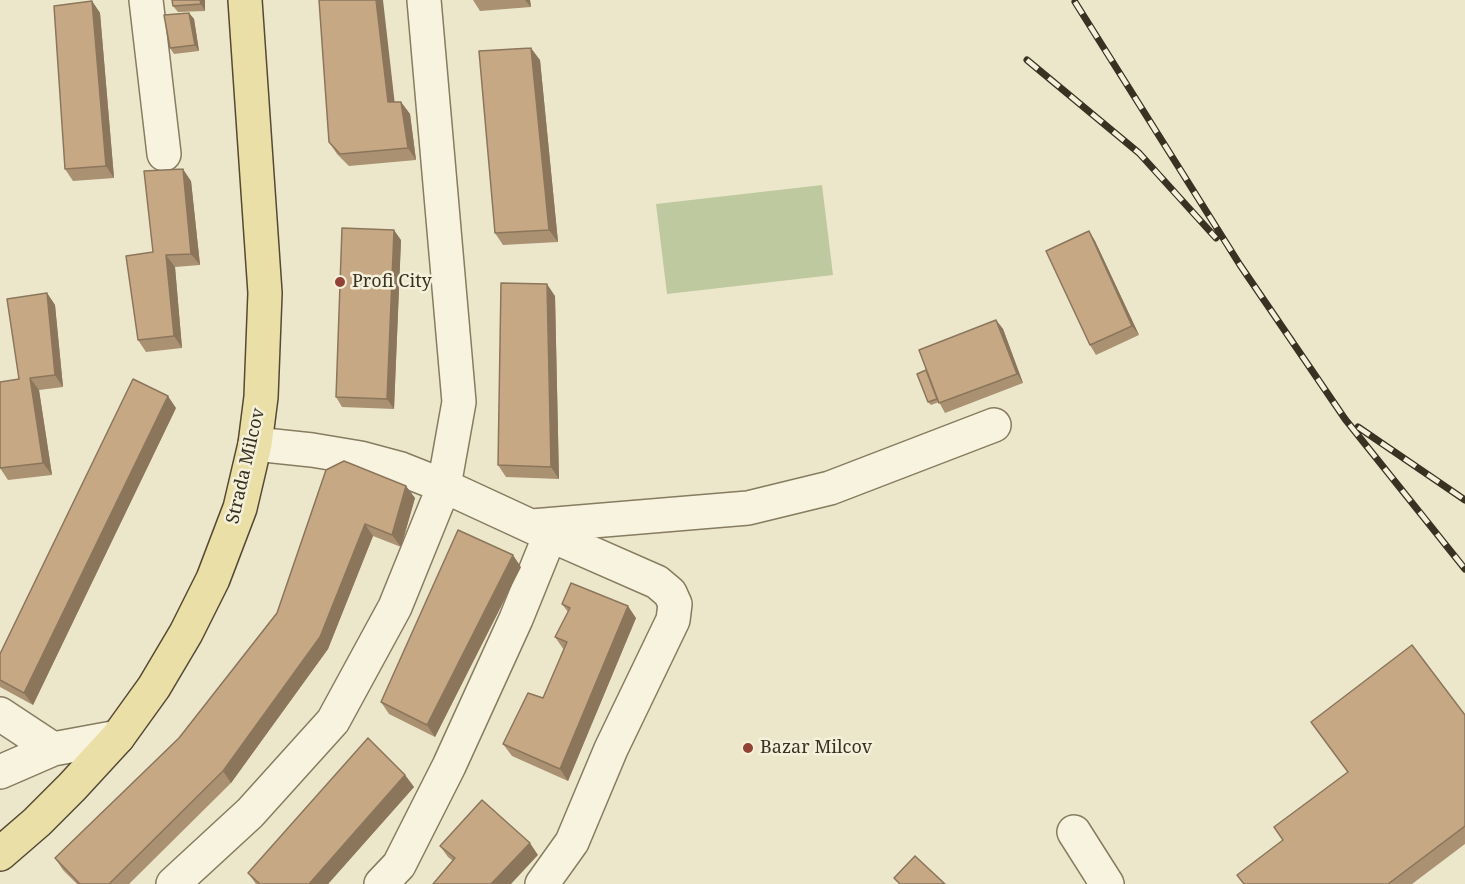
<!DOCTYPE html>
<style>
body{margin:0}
canvas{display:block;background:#ece7cb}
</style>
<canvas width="1465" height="884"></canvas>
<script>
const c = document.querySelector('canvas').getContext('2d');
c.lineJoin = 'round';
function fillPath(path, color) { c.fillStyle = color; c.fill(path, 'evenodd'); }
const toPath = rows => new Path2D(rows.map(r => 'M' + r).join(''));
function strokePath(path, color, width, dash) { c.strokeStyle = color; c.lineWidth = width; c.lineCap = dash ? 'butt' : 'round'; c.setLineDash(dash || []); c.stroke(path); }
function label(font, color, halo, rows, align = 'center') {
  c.font = font + ' "Noto Serif",serif'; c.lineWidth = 5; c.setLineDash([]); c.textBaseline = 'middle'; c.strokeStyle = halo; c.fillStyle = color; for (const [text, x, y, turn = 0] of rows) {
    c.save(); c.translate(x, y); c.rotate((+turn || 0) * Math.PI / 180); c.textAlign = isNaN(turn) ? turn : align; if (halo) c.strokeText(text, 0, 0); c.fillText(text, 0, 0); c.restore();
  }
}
const green = toPath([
 [822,185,833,275,667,294,656,204]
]);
const minor = toPath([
 [146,0,164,154],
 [255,444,312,450,360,458,401,469,444,486,550,535,657,582,670,593,675,604,673,620,611,749,572,842,542,884],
 [532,526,748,508,830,488,994,425],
 [0,714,53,749],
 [0,772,53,749,118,737],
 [1074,832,1107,884],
 [173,884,250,813,333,721,395,607,444,486,459,402,424,0],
 [381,884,399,865,449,766,516,619,550,535]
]);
const major = toPath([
 [0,854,37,822,72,787,118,737,154,687,186,633,213,579,240,508,255,444,261,397,265,293,245,0]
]);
const rail = toPath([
 [1075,2,1240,265,1345,419,1465,569],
 [1027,60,1139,153,1216,238],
 [1358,427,1465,500]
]);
const wall = toPath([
 [205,0,205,11,178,12,173,6],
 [473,0,530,0,531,7,480,11],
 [92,1,100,13,114,178,73,181,65,169],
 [189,13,194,19,199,51,174,54,170,48],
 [540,60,558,242,503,245,495,233],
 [395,102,401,102,410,114,416,160,349,166,337,154,329,142],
 [191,181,200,265,175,267,182,348,146,352,138,340,153,252],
 [1089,231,1095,241,1139,335,1096,355,1090,345],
 [401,240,394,409,342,407,336,397],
 [47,293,55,305,63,387,39,390,52,475,8,480,0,468,19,379],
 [555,296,559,479,506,477,498,465],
 [996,320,1003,329,1023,383,945,413,939,402,931,405,928,402,926,370],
 [176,408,33,705,0,687,0,654],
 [326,470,406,486,415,498,401,547,373,536,328,649,231,783,129,884,77,884,63,870,55,858,179,738,277,613],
 [521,567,435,737,389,714,381,702],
 [562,604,636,618,568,781,512,756,503,744,543,698,564,650,555,637,568,612],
 [1465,715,1465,844,1412,884,1243,884,1283,840,1274,827,1348,772,1311,722],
 [405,775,414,787,328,884,256,884,248,873],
 [440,846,538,855,453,861,448,857]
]);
const shadedWall = toPath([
 [200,0,205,0,205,11,201,4],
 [376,0,383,0,396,114,388,102],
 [525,0,530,0,531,7],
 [92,1,100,13,114,178,106,166],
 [189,13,194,19,199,51,195,45],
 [531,48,540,60,558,242,549,230],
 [401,102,410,114,416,160,408,148],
 [183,169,191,181,200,265,191,254],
 [394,230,401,240,394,409,387,399],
 [1089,231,1095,241,1139,335,1132,326],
 [166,255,175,267,182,348,174,336],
 [547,284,555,296,559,479,551,467],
 [47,293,55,305,63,387,55,375],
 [996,320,1003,329,1023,383,1017,374],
 [30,378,39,390,52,475,43,463],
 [168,396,176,408,33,705,24,693],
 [406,486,415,498,401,547,392,535],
 [365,524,373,536,328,649,231,783,223,771],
 [513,555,521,567,435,737,427,725],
 [628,606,636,618,568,781,560,769],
 [405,775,414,787,328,884,309,884],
 [530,843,538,855,511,884,491,884]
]);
const building = toPath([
 [172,0,200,0,201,4,173,6,172,0],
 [319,0,376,0,388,102,401,102,408,148,340,154,329,142,319,0],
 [92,1,106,166,65,169,54,6,92,1],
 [189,13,195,45,170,48,164,15,189,13],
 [531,48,549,230,495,233,479,51,531,48],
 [183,169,191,254,166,255,174,336,138,340,126,256,153,252,144,171,183,169],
 [342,228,394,230,387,399,336,397,342,228],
 [1089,231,1132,326,1090,345,1046,251,1089,231],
 [501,283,547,284,551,467,498,465,501,283],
 [47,293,55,375,30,378,43,463,0,468,0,382,19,379,7,299,47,293],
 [996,320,1017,374,939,403,919,350,996,320],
 [926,370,937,399,928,402,917,374,926,370],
 [133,379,168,396,24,693,0,680,0,654,133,379],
 [344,461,406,486,392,535,365,524,320,637,223,771,109,884,80,884,55,858,179,738,277,613,326,470,344,461],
 [458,530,513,555,427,725,381,702,458,530],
 [571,583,628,606,560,769,503,744,528,693,543,698,567,642,555,637,570,608,562,604,571,583],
 [1412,645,1465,715,1465,826,1388,884,1244,884,1237,875,1283,840,1274,827,1348,772,1311,722,1412,645],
 [368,738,405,775,309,884,260,884,248,873,368,738],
 [482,800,530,843,491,884,433,884,455,858,440,846,482,800],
 [915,856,945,884,900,884,894,878,915,856]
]);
const markers = [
 [340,282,6,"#914235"],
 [748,748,6,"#914235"]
];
const poiNames = [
 ["Profi City",352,282],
 ["Bazar Milcov",760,748]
];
const streetNames = [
 ["Strada Milcov",246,466,-77]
];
fillPath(green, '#bec99f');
strokePath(minor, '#877b60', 36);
strokePath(major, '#564934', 36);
strokePath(minor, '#f7f3de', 33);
strokePath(major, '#eadfa7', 33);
strokePath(rail, '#393122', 7);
strokePath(rail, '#f4f0da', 4.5, [14]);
fillPath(wall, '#aa9172');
fillPath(shadedWall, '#8b765c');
fillPath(building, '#c6a984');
strokePath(building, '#8b765c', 1.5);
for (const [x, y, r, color] of markers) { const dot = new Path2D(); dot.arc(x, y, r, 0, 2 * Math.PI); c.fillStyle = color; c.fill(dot); strokePath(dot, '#f4f0da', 2); }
label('18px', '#393122', '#f4f0da', poiNames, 'left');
label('18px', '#393122', '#f4f0da', streetNames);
</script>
